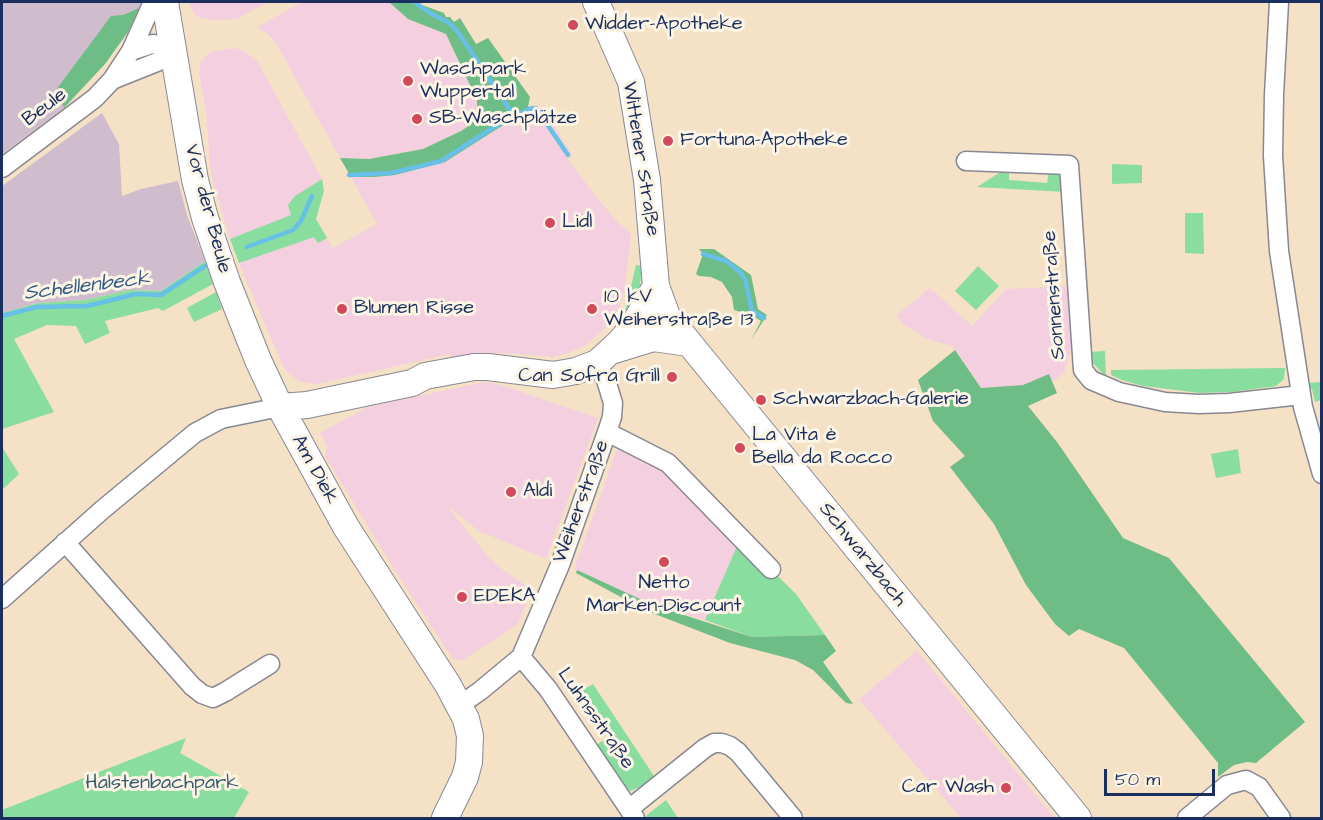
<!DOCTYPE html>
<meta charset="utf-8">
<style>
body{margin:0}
#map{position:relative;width:1323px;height:820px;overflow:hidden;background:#f5e1c5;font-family:"Architects Daughter",sans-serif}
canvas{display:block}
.frame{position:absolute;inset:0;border:3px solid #1b2f5e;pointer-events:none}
.scale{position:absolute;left:1104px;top:769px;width:111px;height:27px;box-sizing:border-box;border:3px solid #1b2f5e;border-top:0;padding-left:8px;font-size:18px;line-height:21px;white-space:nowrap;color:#1b2f5e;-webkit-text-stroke:4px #fcf5e5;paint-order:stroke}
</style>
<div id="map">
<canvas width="1323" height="820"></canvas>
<div class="frame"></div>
<div class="scale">50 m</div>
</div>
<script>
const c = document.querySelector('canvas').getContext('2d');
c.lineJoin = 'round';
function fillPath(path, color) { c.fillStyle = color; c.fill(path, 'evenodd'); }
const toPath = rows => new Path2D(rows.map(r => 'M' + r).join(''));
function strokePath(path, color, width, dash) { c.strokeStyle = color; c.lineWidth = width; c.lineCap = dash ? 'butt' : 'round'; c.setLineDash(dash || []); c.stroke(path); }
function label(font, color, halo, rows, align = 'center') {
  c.font = font + ' "Architects Daughter",sans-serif'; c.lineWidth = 6; c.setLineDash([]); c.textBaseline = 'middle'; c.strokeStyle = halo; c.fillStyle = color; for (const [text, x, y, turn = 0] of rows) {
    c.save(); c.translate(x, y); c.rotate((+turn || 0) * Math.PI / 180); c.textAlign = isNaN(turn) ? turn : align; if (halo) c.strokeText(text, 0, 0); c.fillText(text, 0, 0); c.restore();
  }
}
const built = toPath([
 [188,2,268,2,237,19,211,20,198,17,193,12],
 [302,2,389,2,408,19,446,34,477,100,478,110,473,122,461,131,423,149,369,159,340,158,278,47,270,36,258,27],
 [235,48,244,51,257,61,322,179,295,196,292,215,230,239,214,186,210,167,207,117,199,72,201,61,210,52],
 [531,105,543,109,572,154,567,158,596,197,618,222,631,234,624,293,618,310,607,327,586,345,568,353,553,357,503,353,472,354,452,358,450,354,317,384,301,382,288,373,283,366,239,263,314,236,326,238,333,248,377,224,351,177,374,177,395,175,445,162,497,129,529,112,528,107],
 [1068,286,1072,346,1064,373,1052,381,1049,375,1023,385,981,388,953,346,927,339,902,323,897,315,930,288,972,326,1006,289],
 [484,382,501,385,598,418,546,559,479,531,446,505,487,555,499,567,532,590,518,624,463,660,452,658,386,556,325,456,327,446,320,433,368,407],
 [619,444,669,468,740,539,705,620,653,605,574,569],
 [917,651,1052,815,1055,818,961,818,859,699]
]);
const industrial = toPath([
 [2,2,141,2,139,8,123,15,57,90,64,108,2,154],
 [102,113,119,144,122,196,141,189,178,181,187,215,205,261,161,291,130,290,85,300,38,303,2,313,2,186]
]);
const green = toPath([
 [1112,164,1142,165,1142,183,1112,184],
 [1007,168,1009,168,1009,180,1047,183,1049,170,1058,174,1063,180,1065,192,977,187],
 [322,179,324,191,316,219,327,238,318,243,314,237,239,263,230,239,291,215,288,205,295,196],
 [1185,213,1203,213,1204,254,1185,253],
 [205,261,213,284,163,311,158,308,105,321,110,333,85,344,76,326,47,325,14,339,54,412,2,429,2,313,38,303,85,300,130,290,161,291],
 [636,265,642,266,640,287,628,313,625,312],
 [978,266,999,286,976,310,955,291],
 [216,292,222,309,194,322,187,308],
 [1105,351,1106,377,1091,361,1089,352],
 [1285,368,1284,379,1276,386,1232,392,1200,393,1143,386,1122,380,1111,375,1111,370],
 [1321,382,1321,400,1315,402,1312,389,1309,389,1308,383],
 [2,447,19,474,2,490],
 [1238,449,1241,473,1216,478,1211,454],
 [740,539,796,594,825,635,752,637,705,620],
 [593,684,654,776,641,787,630,791,622,786,595,746,611,735,581,691],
 [186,738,180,753,249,792,234,818,2,818,2,810],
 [666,800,678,818,646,818,647,815]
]);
const forest = toPath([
 [389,2,419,2,422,5,444,13,446,17,450,17,454,22,460,18,476,44,488,38,530,97,528,107,529,111,497,129,445,162,395,175,374,177,351,177,340,158,369,159,423,149,461,131,470,125,477,116,477,100,446,34,408,19],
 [139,8,128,32,105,64,64,108,56,90,111,16,123,15],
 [699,249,714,249,751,275,758,309,767,315,751,340,761,321,751,315,734,310,732,297,722,282,711,277,699,276,696,274,703,254],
 [955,350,981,388,1023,385,1049,374,1057,393,1028,406,1057,442,1123,538,1169,558,1305,722,1256,763,1247,762,1234,765,1218,777,1218,763,1124,648,1079,629,1069,636,1055,624,1026,585,994,524,950,467,965,456,933,421,918,380],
 [577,570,653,605,752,637,825,635,836,651,823,662,853,704,846,703,813,670,795,660,730,643,647,611,576,573]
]);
const stream = toPath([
 [414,2,430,13,449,23,458,32,514,116],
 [349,175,391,173,441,161,494,127,529,109,536,108,568,155],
 [247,247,293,230,301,221,312,196],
 [703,254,726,261,740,272,745,279,752,311,764,318],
 [2,316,37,307,87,306,136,294,161,295,205,266]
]);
const street = toPath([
 [1279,2,1274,95,1273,156,1279,251,1303,407,1322,474],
 [131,51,153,2],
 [966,161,1069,165,1083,370,1091,380,1119,392,1165,402,1199,404,1229,403,1301,395],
 [2,168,95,98,112,80,131,51,152,44,172,46,162,60,112,80],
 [597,363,606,380,613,403,612,417,607,432,668,463,771,569],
 [65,542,192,686,202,694,213,698,225,692,270,664],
 [2,599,102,510,195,433,221,419,280,407],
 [521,657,560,565,607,432],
 [460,705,480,691,521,657,548,689,635,818],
 [629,809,705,748,714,743,722,743,730,746,738,752,793,818],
 [1187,818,1227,785,1246,780,1259,787,1281,818]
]);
const secondary = toPath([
 [165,2,195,180,205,218,227,282,258,360,280,407,346,527,448,685,466,719,470,736,469,762,465,777,445,818],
 [596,2,631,82,647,180,656,286,667,316,1078,818],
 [614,350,653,338,689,343],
 [280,407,307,405,412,383,425,376,474,367,488,367,553,375,576,371,597,363,620,342,632,328,656,286]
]);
const markers = [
 [573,25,6,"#d1495b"],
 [408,81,6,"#d1495b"],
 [417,119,6,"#d1495b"],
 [668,141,6,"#d1495b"],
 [550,223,6,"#d1495b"],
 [342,309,6,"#d1495b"],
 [592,309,6,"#d1495b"],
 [672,377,6,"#d1495b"],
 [761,400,6,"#d1495b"],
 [740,448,6,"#d1495b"],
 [511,492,6,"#d1495b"],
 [664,562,6,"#d1495b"],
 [462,597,6,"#d1495b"],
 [1006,788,6,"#d1495b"]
];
const poiNames = [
 ["Widder-Apotheke",585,25],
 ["Waschpark",420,70],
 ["Wuppertal",420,93],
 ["SB-Waschplätze",429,119],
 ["Fortuna-Apotheke",680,141],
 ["Lidl",562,223],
 ["10 kV",604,298],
 ["Weiherstraße 13",604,321],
 ["Blumen Risse",354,309],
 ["Can Sofra Grill",660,377,"right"],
 ["Schwarzbach-Galerie",773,400],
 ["La Vita è",752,436],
 ["Bella da Rocco",752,459],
 ["Aldi",523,492],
 ["Netto",664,584,"center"],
 ["Marken-Discount",664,607,"center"],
 ["EDEKA",474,597],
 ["Car Wash",994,788,"right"]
];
const streetNames = [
 ["Beule",45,108,-37],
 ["Wittener Straße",640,159,81],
 ["Vor der Beule",207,209,75],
 ["Sonnenstraße",1055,295,-94],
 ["Am Diek",314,470,61],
 ["Weiherstraße",582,502,-70],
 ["Schwarzbach",862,555,51],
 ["Luhnsstraße",595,719,55]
];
const parkNames = [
 ["Halstenbachpark",162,784]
];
const waterNames = [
 ["Schellenbeck",87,287,-7]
];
fillPath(built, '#f3cfdf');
fillPath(industrial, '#cfbdce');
fillPath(green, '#89dd9f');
fillPath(forest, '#6ebc86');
strokePath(stream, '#67c0e5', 4.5);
strokePath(street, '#888892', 21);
strokePath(secondary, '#888892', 28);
strokePath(street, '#fff', 18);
strokePath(secondary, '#fff', 26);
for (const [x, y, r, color] of markers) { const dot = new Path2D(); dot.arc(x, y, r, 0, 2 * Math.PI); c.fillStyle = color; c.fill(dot); strokePath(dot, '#fcf5e5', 2); }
label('20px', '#1b2f5e', '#fcf5e5', poiNames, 'left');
label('20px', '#1b2f5e', '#fcf5e5', streetNames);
label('20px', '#365a6e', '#fcf5e5', parkNames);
label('italic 21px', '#325a86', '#fcf5e5', waterNames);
</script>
